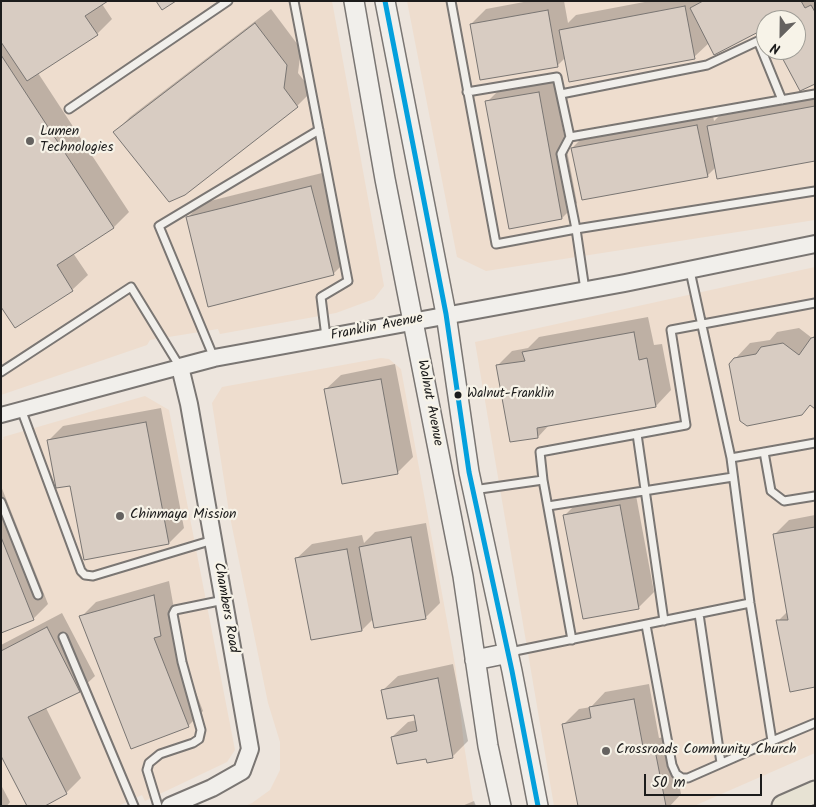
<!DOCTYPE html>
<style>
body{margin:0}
#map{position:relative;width:816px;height:807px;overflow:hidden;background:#ede5dd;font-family:Kalam,sans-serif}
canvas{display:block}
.frame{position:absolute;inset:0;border:2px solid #1c1c1c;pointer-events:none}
.north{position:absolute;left:756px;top:10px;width:50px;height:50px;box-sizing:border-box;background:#f7f3e8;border:1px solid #9f9d96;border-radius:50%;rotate:203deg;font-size:14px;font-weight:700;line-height:20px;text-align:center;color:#1c1c1c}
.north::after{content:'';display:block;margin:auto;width:18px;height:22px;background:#656260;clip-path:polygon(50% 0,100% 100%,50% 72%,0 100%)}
.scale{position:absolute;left:644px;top:774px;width:118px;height:22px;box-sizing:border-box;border:2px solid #1c1c1c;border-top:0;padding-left:6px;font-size:15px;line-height:18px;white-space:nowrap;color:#1c1c1c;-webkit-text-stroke:4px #f7f3e8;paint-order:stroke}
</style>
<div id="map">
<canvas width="816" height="807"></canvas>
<div class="frame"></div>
<div class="north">N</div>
<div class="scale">50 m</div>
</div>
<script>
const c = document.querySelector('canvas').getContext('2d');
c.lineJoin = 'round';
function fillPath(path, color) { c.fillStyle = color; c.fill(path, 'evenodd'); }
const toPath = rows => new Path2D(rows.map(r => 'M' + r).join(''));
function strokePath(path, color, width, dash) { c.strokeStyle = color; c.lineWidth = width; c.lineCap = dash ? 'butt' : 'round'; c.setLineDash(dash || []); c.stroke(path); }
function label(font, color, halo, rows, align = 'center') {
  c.font = font + ' Kalam,sans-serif'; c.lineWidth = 4.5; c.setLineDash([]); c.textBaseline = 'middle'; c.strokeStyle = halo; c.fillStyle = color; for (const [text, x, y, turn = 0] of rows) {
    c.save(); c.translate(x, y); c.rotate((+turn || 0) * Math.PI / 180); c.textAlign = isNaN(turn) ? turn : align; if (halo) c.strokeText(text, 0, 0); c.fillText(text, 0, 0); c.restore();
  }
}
const built = toPath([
 [1,1,332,1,384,286,374,299,336,313,220,334,218,329,150,340,147,345,1,395],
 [407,1,815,1,815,220,486,271,457,257],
 [766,20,796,20,796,50,766,50],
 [815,267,815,753,694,806,554,806,475,342],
 [381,358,389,359,401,369,456,670,464,745,474,806,245,806,252,803,270,790,280,770,280,742,268,703,229,512,212,403,222,387],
 [145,396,169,410,235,750,227,762,145,801,142,795,118,806,1,806,1,440,4,439,3,437]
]);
const shadow = toPath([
 [1,1,102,4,112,19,97,34,38,73,129,212,114,227,73,253,88,275,72,290,16,327,1,304],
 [529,1,564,1,568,23,576,15,650,1,815,1,815,82,780,50,796,50,796,20,766,20,766,26,709,43,694,57,566,57,558,65,471,24,486,9],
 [271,9,301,49,298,73,312,91,297,106,115,132,130,117],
 [553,77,577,203,562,218,487,102,502,87],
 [815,95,815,159,716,167,707,176,572,148,587,133,712,110,714,121,723,112],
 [326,172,348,259,333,274,187,218,202,203],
 [648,317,654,345,662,344,671,390,656,406,550,424,538,437,497,366,512,351,528,348,539,337],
 [799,328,812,338,815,335,815,407,811,404,801,414,735,359,750,343,770,340,777,332],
 [395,364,413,457,398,472,343,483,325,390,341,375],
 [161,408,184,528,169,543,71,484,48,441,63,426],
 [1,486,48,604,33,619,1,631],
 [635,490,654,592,639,607,565,515,580,500],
 [815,515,815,686,778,621,788,611,774,535,789,520],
 [426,523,440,603,425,618,373,619,362,630,312,639,296,559,312,544,362,535,364,543,375,532],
 [169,581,176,620,170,625,203,711,188,726,81,617,96,602],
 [62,613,95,676,79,691,46,708,81,778,66,793,1,753,1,645],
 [453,664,468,741,453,756,427,757,392,737,408,722,417,720,415,714,382,691,398,676],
 [649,684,659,738,670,736,681,794,670,806,579,806,564,724,579,709,591,707,605,692],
 [1,785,10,802,7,806,1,806],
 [474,801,476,806,462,806]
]);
const building = toPath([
 [1,1,108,1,85,16,98,35,27,81,1,42,1,1],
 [156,1,176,1,162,10,156,1],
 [703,1,801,1,805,8,811,5,815,12,815,84,800,91,778,50,796,50,796,20,766,20,766,28,714,55,690,8,703,1],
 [685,6,695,59,569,82,559,30,685,6],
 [548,10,558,67,480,80,470,24,548,10],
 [255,23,287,65,284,88,298,107,185,195,169,202,113,132,255,23],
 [1,55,114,228,57,265,73,291,15,328,1,307,1,55],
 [539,92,562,219,509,229,485,101,539,92],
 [815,106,815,161,717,179,707,126,815,106],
 [697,125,708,177,582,200,571,148,697,125],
 [311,186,334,275,208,307,186,217,311,186],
 [634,332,639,360,647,358,656,407,537,428,538,438,510,442,496,365,525,361,522,352,634,332],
 [815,337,815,409,810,405,802,415,747,426,740,421,729,364,734,358,756,354,761,347,783,343,799,355,811,338,815,337],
 [381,379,398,474,342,484,324,389,381,379],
 [146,422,169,544,84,560,70,486,56,488,47,440,146,422],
 [620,505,639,609,583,619,563,515,620,505],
 [815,527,815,687,790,692,776,620,788,620,773,534,815,527],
 [1,537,34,620,1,633,1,537],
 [411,537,426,619,374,628,359,547,411,537],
 [347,549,362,631,311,640,295,558,347,549],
 [154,595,161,636,154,638,189,727,131,749,79,616,154,595],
 [47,627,80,692,28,717,67,794,45,806,27,806,1,756,1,651,47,627],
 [438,678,453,758,427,763,426,759,397,764,391,737,417,731,414,715,387,719,381,690,438,678],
 [634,699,644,752,655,750,666,806,578,806,562,724,591,718,589,707,634,699]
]);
const service = toPath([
 [294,1,348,281,321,297,326,337],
 [451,1,496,244,576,229,815,191],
 [467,92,557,77,570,137,815,94],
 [561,94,707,65,758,41,782,100],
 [69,109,228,1],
 [570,137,561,154,576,229,585,290],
 [690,271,731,458,815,443],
 [214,358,159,226,319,130],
 [1,372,131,287,180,367],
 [21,409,81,571,85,575,93,576,213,540],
 [637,434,664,621],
 [764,452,771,491,784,501,815,496],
 [731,458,750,603,772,741,815,723],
 [543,480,572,640],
 [473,490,543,480,540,452,686,425,671,330,815,303],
 [1,502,38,595],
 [548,506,733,477],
 [699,614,721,763],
 [646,625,672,765,676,774,682,778,688,778,772,741],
 [63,637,134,806],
 [510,652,750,603],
 [158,806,147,770,149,763,160,754,193,743,199,739,201,730,182,662,173,614,175,610,224,600]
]);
const minor = toPath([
 [1,415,180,367]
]);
const tertiary = toPath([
 [170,806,212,788,242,771,250,749,189,404,180,367,214,358,625,283,815,244]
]);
const secondary = toPath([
 [354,1,385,179,463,576,488,746,501,806],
 [385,1,446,314,469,472,512,671,538,806],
 [475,660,509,653]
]);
const primary = toPath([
 [783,806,815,792]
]);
const bus1 = toPath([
 [385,1,446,314,469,472,512,671,538,806]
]);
const markers = [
 [30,141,5,"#656260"],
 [458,395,4.5,"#1c1c1c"],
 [120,516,5,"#656260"],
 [606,751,5,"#656260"]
];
const busNames = [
 ["Walnut-Franklin",467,395]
];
const poiNames = [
 ["Lumen",40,133],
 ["Technologies",40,149],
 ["Chinmaya Mission",130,516],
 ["Crossroads Community Church",616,751]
];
const streetNames = [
 ["Franklin Avenue",377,328,-11],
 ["Walnut Avenue",429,403,79],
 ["Chambers Road",225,608,80]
];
fillPath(built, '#eeddce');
fillPath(shadow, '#0003');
fillPath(building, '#d8ccc2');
strokePath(building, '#7a7673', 1);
strokePath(service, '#7a7673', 11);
strokePath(minor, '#7a7673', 18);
strokePath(tertiary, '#7a7673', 20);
strokePath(secondary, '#7a7673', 22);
strokePath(primary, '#7a7673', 25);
strokePath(service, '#f1efeb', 7);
strokePath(minor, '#f1efeb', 14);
strokePath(tertiary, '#f1efeb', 16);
strokePath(secondary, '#f1efeb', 19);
strokePath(primary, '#e7e2d3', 21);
strokePath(bus1, '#03a0dd', 5);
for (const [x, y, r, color] of markers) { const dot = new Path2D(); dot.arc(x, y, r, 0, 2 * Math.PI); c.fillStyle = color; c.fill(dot); strokePath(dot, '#f7f3e8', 2); }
label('13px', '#1c1c1c', '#f7f3e8', busNames, 'left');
label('14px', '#1c1c1c', '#f7f3e8', poiNames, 'left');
label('14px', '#1c1c1c', '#f7f3e8', streetNames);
</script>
